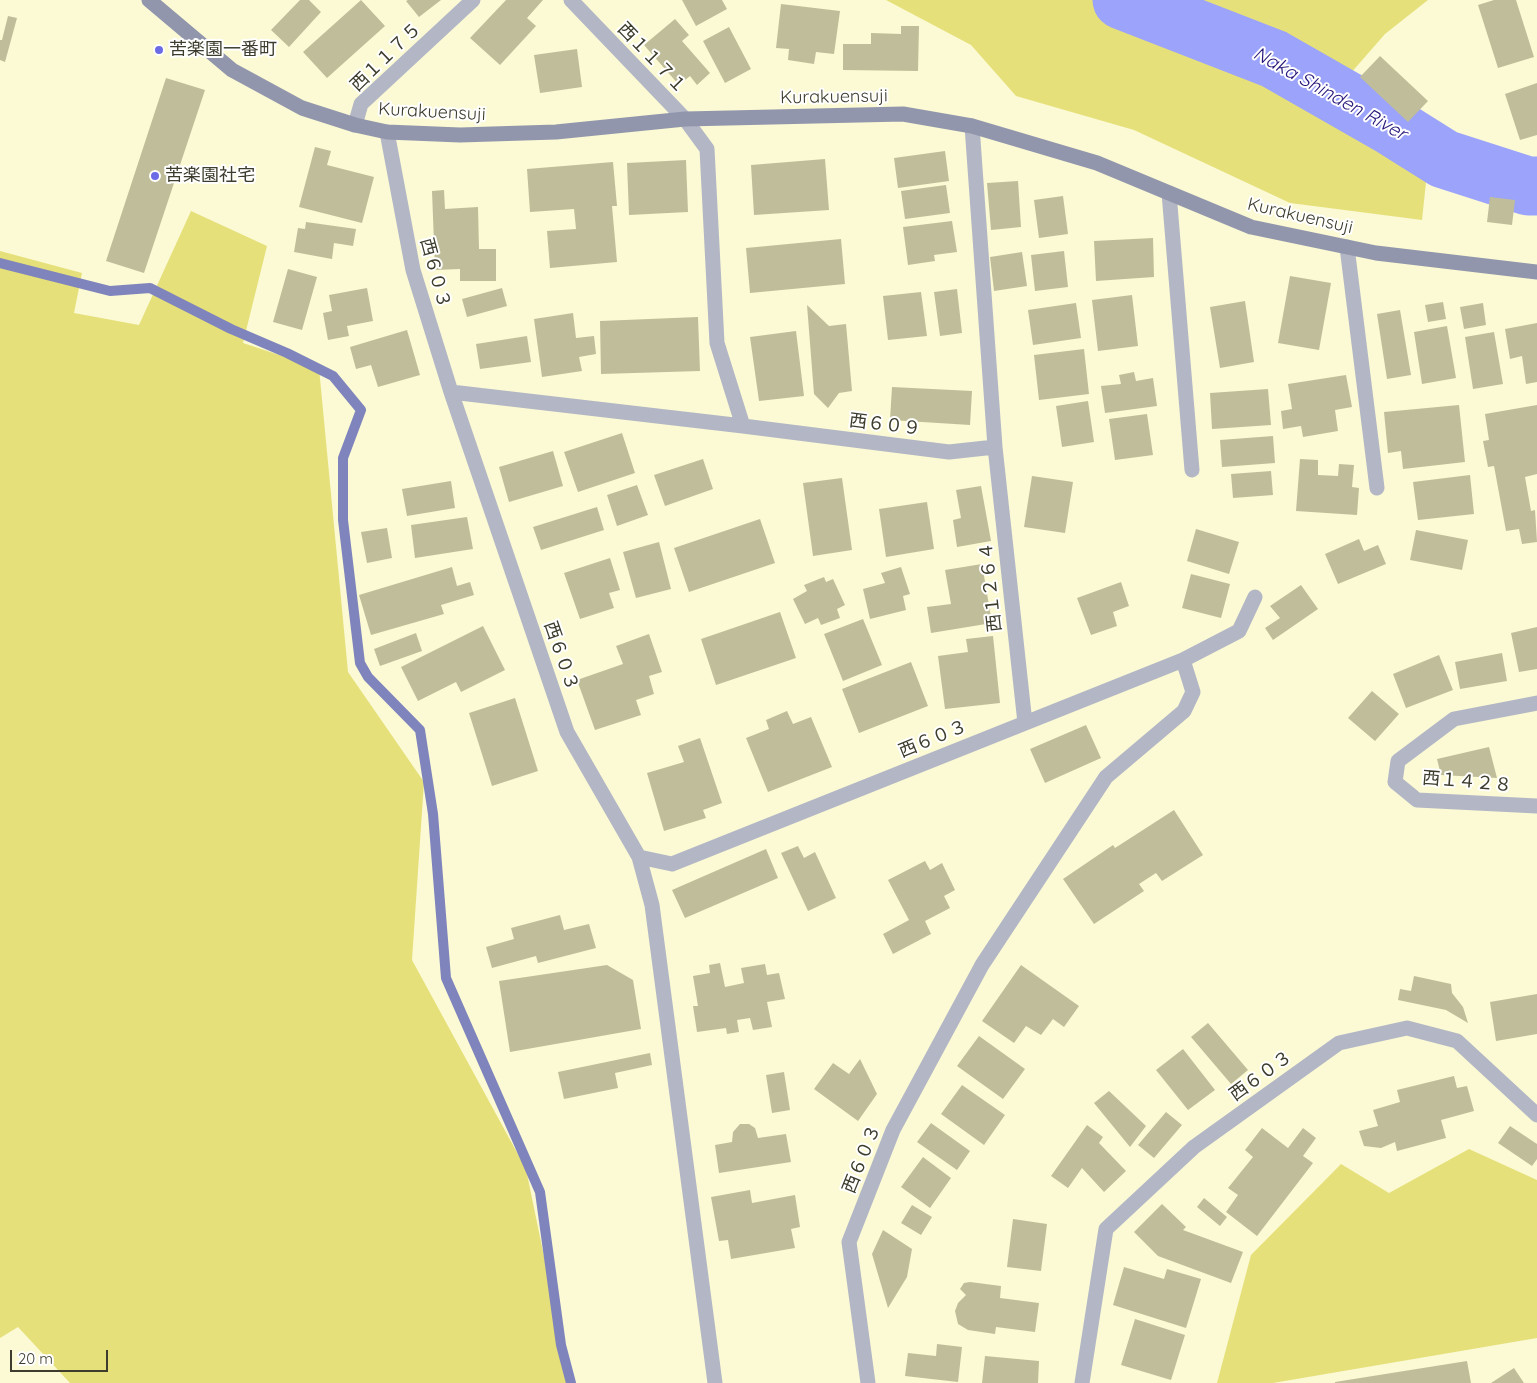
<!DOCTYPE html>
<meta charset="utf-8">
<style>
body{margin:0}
#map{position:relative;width:1537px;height:1383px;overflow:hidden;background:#fbfad4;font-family:Quicksand,sans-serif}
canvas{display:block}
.scale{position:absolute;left:10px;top:1350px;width:98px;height:22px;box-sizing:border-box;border:2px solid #3d3c2d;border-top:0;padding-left:6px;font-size:15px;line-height:18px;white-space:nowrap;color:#3d3c2d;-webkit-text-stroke:4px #fff;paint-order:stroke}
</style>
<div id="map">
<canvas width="1537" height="1383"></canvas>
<div class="scale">20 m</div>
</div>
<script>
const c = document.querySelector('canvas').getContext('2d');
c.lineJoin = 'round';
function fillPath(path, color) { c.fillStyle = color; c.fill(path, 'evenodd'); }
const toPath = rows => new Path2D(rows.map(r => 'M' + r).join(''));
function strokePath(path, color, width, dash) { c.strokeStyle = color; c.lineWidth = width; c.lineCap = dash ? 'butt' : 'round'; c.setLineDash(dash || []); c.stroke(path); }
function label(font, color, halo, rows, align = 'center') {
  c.font = font + ' Quicksand,"Noto Sans JP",sans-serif'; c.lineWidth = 4; c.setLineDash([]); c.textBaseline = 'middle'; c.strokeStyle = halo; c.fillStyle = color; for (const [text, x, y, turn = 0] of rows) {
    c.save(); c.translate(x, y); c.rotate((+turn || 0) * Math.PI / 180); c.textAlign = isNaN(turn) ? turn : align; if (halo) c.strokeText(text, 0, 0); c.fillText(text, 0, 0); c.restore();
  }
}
const green = toPath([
 [886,0,1428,0,1385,34,1336,90,1427,173,1422,220,1290,203,1134,130,1016,96,971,45],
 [191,211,267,246,243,343,319,368,348,672,424,782,412,960,526,1169,570,1383,70,1383,18,1327,0,1338,0,251,82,273,74,313,139,325],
 [1469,1149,1537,1180,1537,1338,1273,1383,1217,1383,1251,1255,1341,1164,1389,1193]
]);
const stream = toPath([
 [0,263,110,291,150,288,231,329,287,353,333,376,361,410,343,458,343,520,360,663,368,677,420,730,433,814,446,978,540,1192,561,1345,571,1383]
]);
const river = toPath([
 [1122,0,1274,59,1393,127,1444,159,1528,186,1537,186]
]);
const building = toPath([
 [300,0,309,0,321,12,289,47,271,30],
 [361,0,385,26,327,78,303,52],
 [408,0,441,0,419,17,406,1],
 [506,0,543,0,527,18,536,26,500,65,470,38],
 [682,0,722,0,727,9,696,26],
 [1494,0,1516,0,1534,57,1498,68,1478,5],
 [781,4,840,11,834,54,816,52,814,64,788,60,789,49,776,48],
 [8,16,17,18,5,62,0,60,0,40,2,40],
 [675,19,689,35,682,41,710,73,697,85,690,76,679,85,644,45],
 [901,26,919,26,918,71,843,70,843,44,871,44,871,33,901,34],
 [729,27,751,69,725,83,703,41],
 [577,49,582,87,540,93,534,55],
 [1380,56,1428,101,1408,122,1360,77],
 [166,78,205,90,144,273,106,261],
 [1537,83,1537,135,1520,140,1505,94],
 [315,147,331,151,327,165,374,177,362,223,299,207],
 [945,151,949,181,898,188,894,158],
 [825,159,829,210,754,215,751,165],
 [686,160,688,212,629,215,627,163],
 [613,162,617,206,612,206,617,262,550,268,547,231,576,229,574,209,530,212,527,169],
 [1018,181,1021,227,991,230,987,183],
 [946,185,950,213,905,219,901,191],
 [444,190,445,209,478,207,479,249,496,249,496,281,460,281,460,269,435,270,432,191],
 [1063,196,1068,234,1039,238,1034,200],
 [1490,197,1515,200,1512,225,1487,222],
 [952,221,957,252,934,255,935,261,908,265,903,227],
 [306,222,356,229,353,246,334,243,332,259,294,252,298,228,305,229],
 [1153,238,1154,277,1096,281,1094,241],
 [841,239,845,284,750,293,746,248],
 [1064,251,1068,287,1035,291,1031,255],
 [1022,252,1027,286,994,291,990,257],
 [288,269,317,277,302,330,273,322],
 [1290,276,1331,283,1319,350,1278,343],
 [367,288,373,321,347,326,349,336,328,340,323,313,332,311,329,295],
 [502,288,507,306,467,317,462,299],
 [957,289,962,333,940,336,934,292],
 [921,292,927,336,888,340,883,296],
 [1132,295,1138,346,1098,351,1092,300],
 [1245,301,1254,362,1220,368,1210,307],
 [1443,302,1446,319,1428,322,1425,305],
 [1076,303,1081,338,1033,345,1028,310],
 [1483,303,1486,325,1464,329,1460,307],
 [807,305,829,326,846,324,852,391,839,393,828,408,814,394],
 [1400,310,1411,375,1387,379,1377,314],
 [573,313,576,338,594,336,596,354,579,357,582,371,542,377,534,319],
 [698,317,700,371,601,374,600,321],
 [1537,323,1537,382,1526,384,1522,356,1510,359,1505,329],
 [1447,326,1456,378,1422,384,1414,332],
 [407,330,420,375,378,387,371,365,356,369,350,347],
 [796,331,804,396,759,401,750,337],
 [1494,332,1503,384,1473,389,1465,337],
 [527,336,531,362,480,369,476,344],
 [1084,349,1089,394,1039,400,1034,355],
 [1134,372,1136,381,1153,378,1157,406,1105,413,1101,386,1121,384,1119,375],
 [1346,375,1352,407,1335,410,1338,431,1303,437,1301,426,1283,429,1281,411,1292,409,1288,384],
 [892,387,972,391,970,425,890,420],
 [1268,389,1271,425,1212,429,1210,393],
 [1088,401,1094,442,1062,447,1056,406],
 [1459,405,1465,462,1403,469,1401,451,1388,453,1384,412],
 [1537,405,1537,474,1525,477,1531,511,1535,510,1537,542,1522,544,1519,529,1506,531,1494,466,1488,467,1483,441,1489,440,1485,414],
 [1147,414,1153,455,1115,460,1109,419],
 [622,433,635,473,578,492,564,452],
 [1273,436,1275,463,1222,467,1220,440],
 [553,451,563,486,509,502,499,467],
 [703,459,713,489,665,506,654,475],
 [1300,459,1318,460,1318,475,1338,476,1339,464,1354,465,1352,487,1359,488,1357,515,1296,511],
 [1271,471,1273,495,1233,498,1231,474],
 [1470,475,1474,514,1418,520,1413,482],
 [1032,476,1073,482,1065,533,1024,527],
 [842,478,852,550,813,556,803,483],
 [451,481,455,508,407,516,402,489],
 [637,485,648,515,617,526,607,495],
 [981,486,991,541,957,547,953,520,961,518,956,490],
 [927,502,934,549,886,557,879,509],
 [597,507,604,530,541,550,533,527],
 [467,517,473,549,415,558,411,525],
 [760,519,775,563,689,592,674,548],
 [387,528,392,558,367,563,361,532],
 [1196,529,1239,542,1229,574,1187,561],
 [1416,530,1468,540,1462,570,1410,560],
 [1359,539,1364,551,1378,545,1386,564,1338,584,1325,554],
 [659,542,671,589,636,598,623,552],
 [610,558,620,590,609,593,614,608,580,619,564,573],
 [982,564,992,623,931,633,927,607,951,604,945,570],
 [452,567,457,586,470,582,474,595,441,605,444,614,371,635,359,595],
 [901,567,910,594,903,596,906,610,870,619,863,589,885,583,881,573],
 [1191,574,1230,584,1221,618,1182,608],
 [824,577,826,582,833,579,845,605,837,609,840,618,821,625,818,618,805,624,793,599,807,591,804,585],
 [1121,582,1129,606,1113,612,1117,626,1091,635,1077,598],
 [1301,585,1318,609,1273,640,1265,628,1280,618,1270,606],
 [780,612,796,658,716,685,701,639],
 [863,619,882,665,843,681,824,634],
 [483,626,505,670,461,692,456,682,418,701,401,667],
 [1537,627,1537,669,1519,672,1511,633],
 [416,633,422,651,380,666,374,649],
 [649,634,662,672,649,676,654,694,636,700,641,715,595,730,577,680,623,664,616,646],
 [993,636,1000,703,945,709,938,656,968,652,966,639],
 [1502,653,1507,681,1460,689,1455,662],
 [1439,655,1453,690,1406,708,1393,674],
 [911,662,928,706,859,733,842,689],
 [1372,691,1399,714,1375,741,1348,718],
 [515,698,538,771,492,786,469,713],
 [787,711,793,724,811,717,832,767,768,792,746,738,769,729,766,720],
 [1086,725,1101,758,1045,783,1030,749],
 [700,738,722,803,703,810,706,818,664,831,647,773,684,762,678,746],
 [1489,747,1497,778,1441,775,1437,759],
 [1174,810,1203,855,1162,881,1156,873,1139,884,1144,891,1094,924,1063,879,1113,845,1115,848],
 [798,846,804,858,815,852,836,898,808,911,781,853],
 [766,849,778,878,685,918,672,890],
 [925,861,930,870,942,863,955,890,944,896,950,908,925,921,931,934,893,954,883,934,909,920,888,880],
 [560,915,564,930,589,924,596,948,538,963,536,956,492,968,486,947,514,939,511,928],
 [720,963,725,987,744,983,741,968,765,964,767,975,779,973,785,999,767,1002,772,1027,753,1030,750,1018,737,1020,739,1032,727,1034,726,1028,697,1032,693,1006,698,1006,693,976,710,973,709,965],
 [607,965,633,980,641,1029,510,1052,499,981],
 [1021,965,1079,1006,1064,1027,1053,1019,1041,1035,1026,1026,1014,1043,982,1021],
 [1414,976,1451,984,1452,993,1463,1007,1468,1023,1446,1010,1398,1000,1400,989,1411,991],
 [1537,994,1537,1034,1496,1041,1490,1002],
 [1208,1023,1248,1070,1231,1084,1191,1037],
 [979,1036,1025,1069,1003,1099,957,1066],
 [1183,1049,1215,1090,1188,1110,1156,1070],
 [650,1053,652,1065,615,1073,618,1088,564,1099,558,1072],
 [860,1059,877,1094,858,1121,814,1089,833,1063,849,1074],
 [784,1072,790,1110,772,1113,766,1075],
 [1454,1076,1457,1088,1467,1086,1474,1111,1441,1120,1446,1138,1397,1151,1395,1142,1381,1148,1364,1146,1359,1131,1378,1126,1373,1110,1400,1102,1397,1090],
 [962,1085,1005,1115,984,1145,941,1114],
 [1109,1091,1146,1126,1130,1147,1094,1103],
 [1166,1112,1182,1125,1154,1158,1138,1145],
 [931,1123,970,1151,957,1170,917,1142],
 [740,1124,749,1124,755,1128,758,1138,786,1134,791,1162,719,1173,715,1145,732,1142,733,1132],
 [1087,1125,1103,1137,1099,1143,1126,1171,1104,1192,1082,1168,1068,1188,1051,1176],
 [1510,1126,1537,1144,1537,1159,1532,1166,1498,1143],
 [1262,1128,1288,1148,1303,1128,1316,1138,1303,1156,1313,1163,1257,1236,1226,1212,1238,1195,1228,1188,1253,1157,1245,1150],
 [923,1157,951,1178,930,1208,901,1187],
 [750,1190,752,1203,795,1195,800,1227,791,1229,795,1248,731,1259,728,1240,719,1241,711,1197],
 [1204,1198,1227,1217,1220,1226,1197,1207],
 [1162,1204,1186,1227,1183,1230,1243,1252,1231,1283,1158,1256,1134,1232],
 [912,1205,932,1217,921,1235,901,1223],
 [1013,1219,1047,1224,1041,1271,1007,1267],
 [883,1230,912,1249,907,1277,888,1308,872,1254],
 [1124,1267,1164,1279,1167,1269,1201,1279,1186,1328,1113,1305],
 [970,1282,1001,1286,1000,1298,1039,1303,1035,1332,996,1327,995,1334,968,1330,958,1324,955,1311,958,1303,966,1295,960,1289,964,1283],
 [1135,1319,1185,1335,1171,1380,1121,1365],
 [937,1344,962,1347,958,1382,905,1376,908,1353,936,1356],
 [985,1356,1039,1361,1038,1383,982,1383],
 [1467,1361,1471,1383,1335,1383,1335,1382],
 [1514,1368,1524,1383,1491,1383]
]);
const street = toPath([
 [571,0,685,119,707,149,717,343,743,426],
 [355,125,361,104,473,0],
 [387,132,413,270,451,392,567,732,639,857,672,864,1183,660,1193,692,1184,711,1106,777,982,965,893,1130,849,1242,868,1383],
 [1169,193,1192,470],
 [1347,247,1377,488],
 [451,392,743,426,949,452,995,447,972,126],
 [995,447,1025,723],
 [1183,660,1239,631,1255,597],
 [1537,703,1454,719,1398,761,1395,782,1417,800,1537,806],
 [639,857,652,905,715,1383],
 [1082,1383,1106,1229,1194,1147,1339,1043,1407,1028,1457,1041,1537,1115]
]);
const secondary = toPath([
 [149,0,232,70,302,108,355,125,387,132,460,135,556,132,685,119,903,114,972,126,1097,163,1251,227,1376,253,1537,272]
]);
const markers = [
 [159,50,5,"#6b6be5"],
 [155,176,5,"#6b6be5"]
];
const poiNames = [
 ["苦楽園一番町",169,50],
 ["苦楽園社宅",165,176]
];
const streetNames = [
 ["西１１７５",386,57,-44],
 ["西１１７１",652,58,46],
 ["Kurakuensuji",834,97,-1],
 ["Kurakuensuji",432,112,3],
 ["Kurakuensuji",1300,216,13],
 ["西６０３",435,273,75],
 ["西６０９",885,425,7],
 ["西１２６４",991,587,-96],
 ["西６０３",561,656,71],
 ["西６０３",933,739,-22],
 ["西１４２８",1467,782,5],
 ["西６０３",1261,1076,-36],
 ["西６０３",862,1159,-68]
];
const waterNames = [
 ["Naka Shinden River",1330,94,29]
];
fillPath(green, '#e6e07b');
strokePath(stream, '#7f84bc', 10);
strokePath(river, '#9ba3fa', 59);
fillPath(building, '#c0be9a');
strokePath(street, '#b3b6c5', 15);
strokePath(secondary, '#9296ac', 15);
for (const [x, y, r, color] of markers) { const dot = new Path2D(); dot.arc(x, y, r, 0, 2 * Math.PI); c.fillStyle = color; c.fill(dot); strokePath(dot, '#fff', 2); }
label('18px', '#3d3c2d', '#fff', poiNames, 'left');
label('18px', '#3d3c2d', '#fff', streetNames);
label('italic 19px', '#27187b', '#fff', waterNames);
</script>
